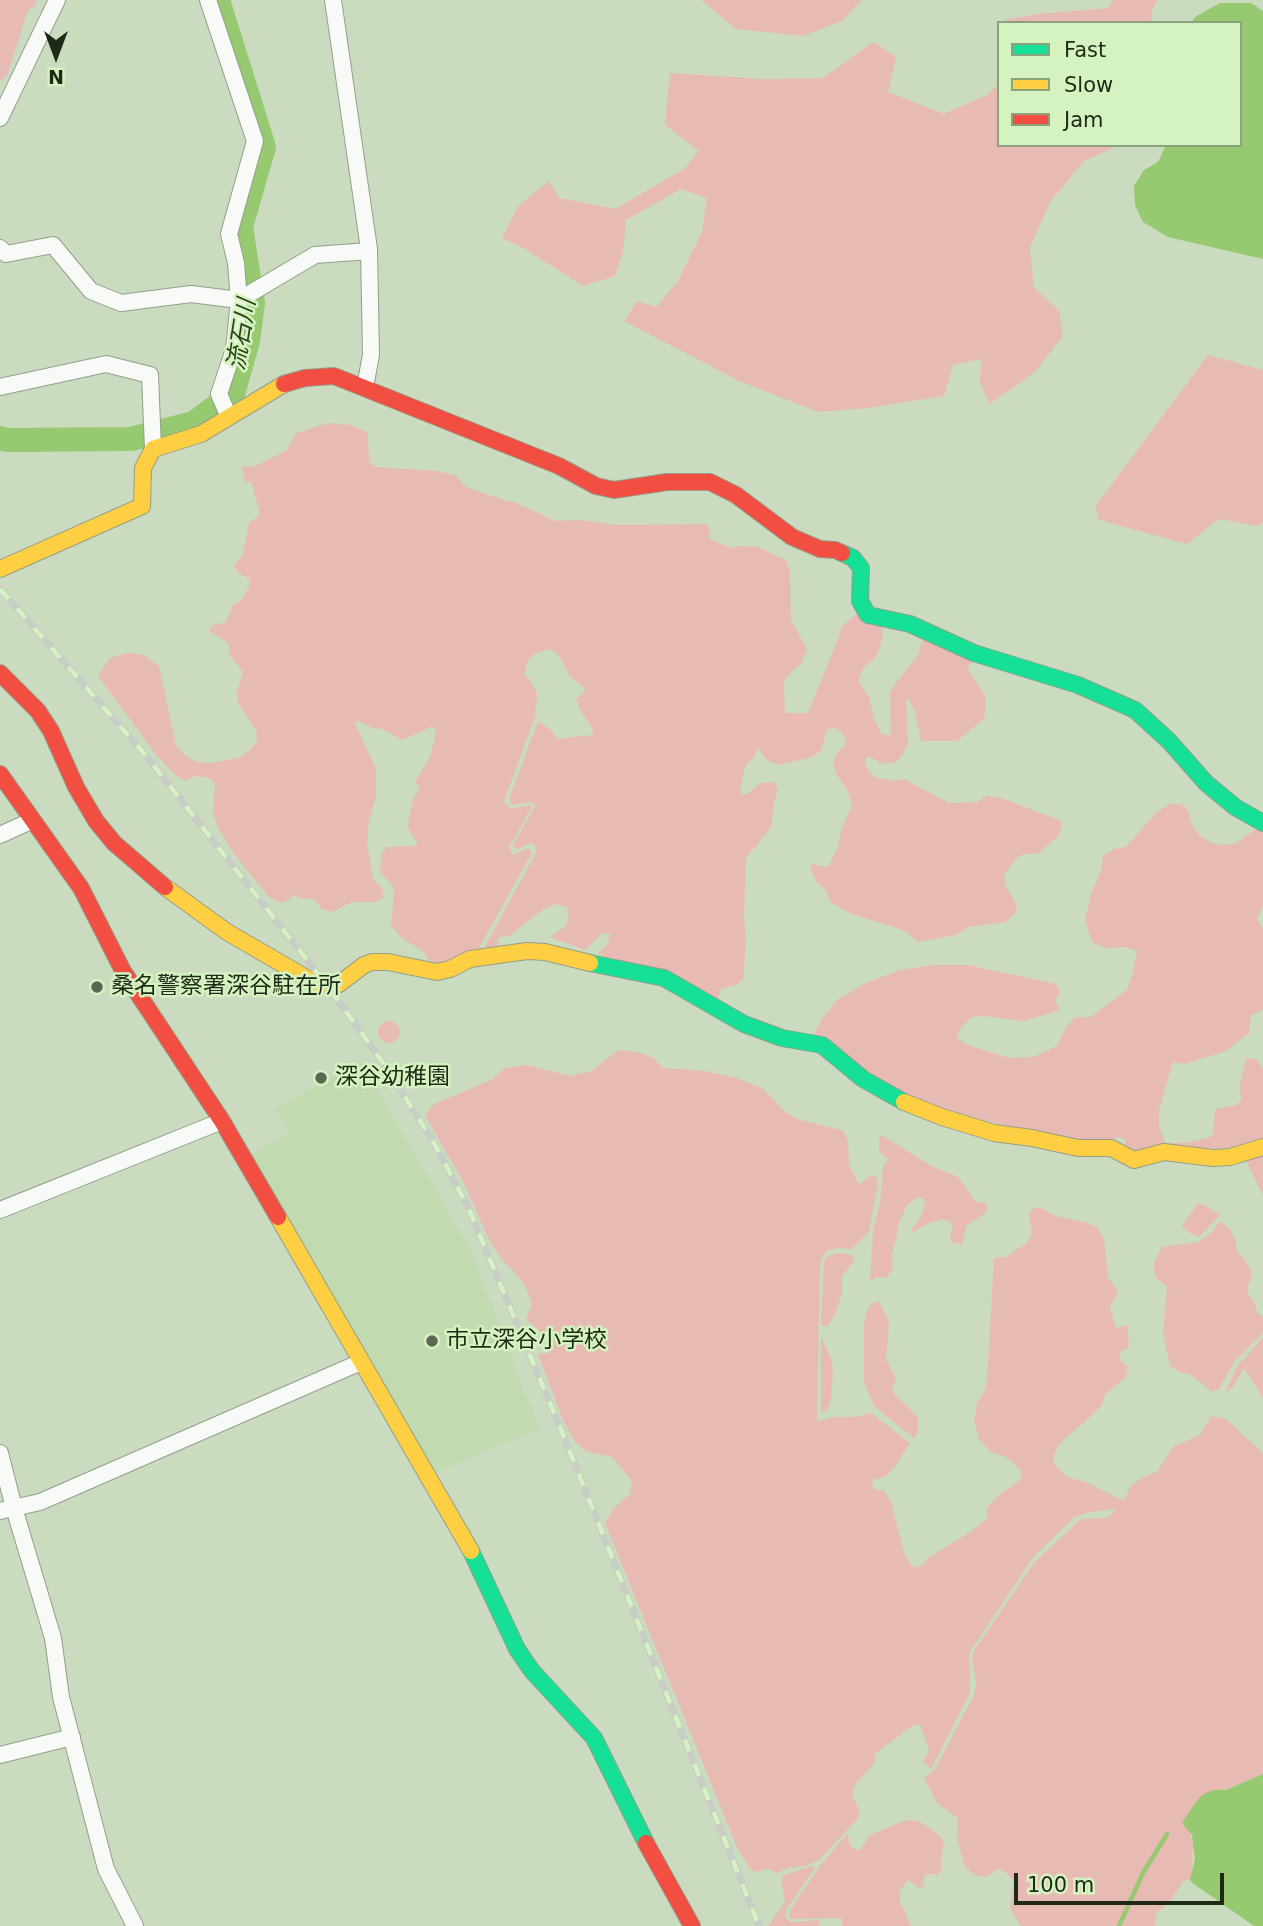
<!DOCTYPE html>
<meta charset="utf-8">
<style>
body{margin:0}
#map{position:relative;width:1263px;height:1926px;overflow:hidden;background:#cbdbc0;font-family:"DejaVu Sans",sans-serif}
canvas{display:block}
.legend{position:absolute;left:997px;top:21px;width:245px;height:126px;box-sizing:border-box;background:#d5f3c1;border:2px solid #8ca27d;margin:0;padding:9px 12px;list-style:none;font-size:21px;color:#1e2916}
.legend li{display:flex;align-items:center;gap:14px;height:35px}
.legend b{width:35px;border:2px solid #8ca27d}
.north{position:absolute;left:21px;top:21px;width:70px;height:70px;-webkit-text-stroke:5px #d5f3c1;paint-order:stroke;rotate:180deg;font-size:19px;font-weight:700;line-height:28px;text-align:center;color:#1e2916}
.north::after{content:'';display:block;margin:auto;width:24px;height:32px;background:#1e2916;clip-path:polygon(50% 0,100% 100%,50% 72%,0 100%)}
.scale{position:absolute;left:1014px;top:1873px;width:210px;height:32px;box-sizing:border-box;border:4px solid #1e2916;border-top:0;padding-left:9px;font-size:21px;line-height:24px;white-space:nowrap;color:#1e2916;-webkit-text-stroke:5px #d5f3c1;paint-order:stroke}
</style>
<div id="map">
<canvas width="1263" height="1926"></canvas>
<ul class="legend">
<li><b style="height:9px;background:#16e098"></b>Fast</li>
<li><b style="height:9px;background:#ffcf43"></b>Slow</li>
<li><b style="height:9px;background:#f24e42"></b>Jam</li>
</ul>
<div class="north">N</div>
<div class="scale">100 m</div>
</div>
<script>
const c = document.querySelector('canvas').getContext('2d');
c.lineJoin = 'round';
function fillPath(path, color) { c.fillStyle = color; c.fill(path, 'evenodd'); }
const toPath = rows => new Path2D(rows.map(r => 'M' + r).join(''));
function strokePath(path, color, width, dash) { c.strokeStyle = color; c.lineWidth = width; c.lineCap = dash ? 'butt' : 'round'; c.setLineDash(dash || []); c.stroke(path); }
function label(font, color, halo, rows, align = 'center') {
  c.font = font + ' "DejaVu Sans","Noto Sans JP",sans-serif'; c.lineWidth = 5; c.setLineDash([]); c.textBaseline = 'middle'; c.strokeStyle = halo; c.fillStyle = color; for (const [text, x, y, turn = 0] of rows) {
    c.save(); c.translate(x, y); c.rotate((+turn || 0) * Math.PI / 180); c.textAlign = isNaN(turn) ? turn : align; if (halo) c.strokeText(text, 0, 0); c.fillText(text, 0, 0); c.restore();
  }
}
const built = toPath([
 [361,1061,472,1253,539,1429,435,1473,249,1156,289,1132,276,1108]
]);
const green = toPath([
 [0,0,37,0,34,7,28,10,7,76,0,80],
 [701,0,862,0,842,21,803,36,736,29],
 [1113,0,1157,0,1151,14,1152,23,1011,23,1003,20,1038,14,1108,8],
 [873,42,896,57,888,92,944,114,989,94,999,83,999,145,1120,145,1084,161,1050,202,1030,248,1034,287,1059,311,1063,336,1034,373,989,404,980,382,981,359,953,365,944,396,869,408,818,412,739,381,624,321,637,301,656,307,678,281,702,232,707,198,681,189,626,220,623,252,615,276,583,286,525,249,502,238,518,206,549,181,559,198,615,209,684,169,699,151,665,125,670,73,761,79,823,78],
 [1208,355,1263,370,1263,523,1257,526,1219,519,1187,544,1099,520,1095,507],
 [329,423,351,425,365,431,368,435,369,462,376,467,437,471,457,476,464,486,503,500,514,502,555,521,581,520,616,525,708,524,710,539,731,548,739,546,758,547,786,560,790,572,791,620,807,649,802,663,787,676,784,684,785,713,808,713,838,639,842,626,857,614,880,620,883,633,881,644,876,657,864,667,859,677,860,684,869,697,874,718,882,735,891,735,890,693,895,684,918,655,924,636,974,660,968,667,970,673,985,695,986,706,984,719,957,741,921,741,915,713,910,701,906,699,908,745,901,757,895,762,884,764,867,756,865,763,869,773,878,778,894,781,904,779,949,803,977,802,986,796,1001,798,1062,821,1059,835,1039,853,1024,854,1017,858,1004,874,1005,885,1015,902,1017,911,1006,922,969,927,956,935,918,942,903,930,852,914,830,902,826,891,816,881,810,868,812,864,828,867,838,846,842,828,852,805,848,791,837,775,833,762,837,752,844,747,846,740,842,733,834,727,827,730,821,750,813,757,778,765,768,761,757,748,755,756,745,766,740,788,742,794,747,794,761,783,774,782,778,789,773,806,772,826,746,858,744,916,746,944,743,979,736,985,721,989,718,1001,598,954,608,944,610,934,603,933,585,950,550,937,566,926,569,912,567,907,555,904,541,911,509,936,498,938,498,952,483,950,536,853,535,845,531,843,518,849,515,849,513,845,536,805,529,802,512,805,509,799,538,721,550,729,558,739,591,735,594,731,580,710,576,699,586,690,570,676,559,656,551,649,536,653,528,660,524,674,532,683,537,694,535,717,504,801,510,809,530,805,532,807,509,847,513,855,528,848,532,853,479,948,437,970,423,951,403,939,391,926,394,892,393,886,380,872,382,853,386,847,414,846,417,842,407,827,414,797,420,789,415,782,430,757,436,733,433,726,402,740,382,729,373,728,358,721,355,723,376,769,376,798,369,820,367,843,373,879,382,888,384,897,376,902,352,902,331,912,321,908,314,899,298,898,294,894,289,900,280,903,269,897,234,854,218,828,213,814,215,784,209,778,195,776,185,781,173,773,154,752,98,676,110,658,127,653,144,655,159,666,176,745,184,755,197,762,212,763,240,757,250,750,257,741,256,730,239,704,236,694,243,672,229,654,229,643,209,631,213,625,226,622,233,605,240,601,249,587,250,579,238,573,234,565,243,555,249,522,258,517,260,513,251,481,245,483,242,466,253,467,287,450,296,433],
 [1170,804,1181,804,1188,810,1192,824,1200,836,1212,843,1221,845,1235,844,1255,830,1263,816,1263,906,1257,918,1263,930,1263,1010,1251,1015,1249,1033,1226,1051,1184,1064,1173,1062,1159,1110,1159,1126,1165,1143,1187,1143,1210,1137,1213,1133,1215,1109,1237,1105,1242,1098,1239,1089,1246,1058,1257,1060,1263,1069,1263,1144,1258,1147,1123,1151,1126,1140,1117,1136,1114,1145,1077,1145,897,1097,814,1034,821,1020,837,1000,866,983,900,970,934,965,968,965,1056,984,1059,988,1059,994,1055,1000,1060,1010,1023,1021,983,1016,971,1018,959,1030,957,1037,965,1044,1009,1058,1033,1057,1057,1046,1066,1027,1075,1017,1091,1017,1127,990,1131,979,1137,951,1126,947,1105,948,1092,942,1085,920,1091,894,1101,871,1103,856,1114,849,1126,847,1157,812],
 '378 1032a11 11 0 1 1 22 0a11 11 0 1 1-22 0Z',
 [619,1050,641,1053,653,1058,663,1068,706,1071,736,1078,762,1088,784,1111,797,1119,844,1131,848,1141,849,1165,859,1184,875,1174,878,1183,869,1232,851,1249,837,1248,829,1250,823,1255,820,1263,817,1422,832,1417,854,1417,871,1413,910,1443,896,1465,885,1477,872,1480,874,1489,884,1491,891,1502,905,1556,914,1568,925,1564,926,1559,972,1531,988,1518,987,1508,999,1495,1020,1480,1022,1471,1008,1458,991,1452,979,1439,974,1422,977,1403,984,1392,987,1381,994,1258,1006,1257,1028,1242,1032,1234,1029,1216,1032,1209,1039,1207,1056,1216,1088,1223,1098,1228,1104,1239,1108,1277,1118,1292,1110,1307,1116,1328,1127,1325,1129,1347,1119,1352,1121,1361,1128,1366,1126,1377,1106,1393,1101,1406,1090,1417,1059,1444,1054,1455,1053,1463,1067,1477,1086,1482,1124,1501,1130,1487,1143,1477,1157,1472,1173,1447,1200,1435,1211,1416,1226,1419,1263,1453,1263,1774,1195,1803,1187,1818,1193,1844,1192,1870,1190,1879,1182,1882,1172,1899,1156,1914,1155,1926,1021,1926,1010,1908,1014,1882,1007,1873,998,1869,986,1877,975,1875,965,1867,957,1838,958,1818,937,1803,924,1778,935,1769,974,1695,976,1682,972,1659,975,1649,1034,1563,1081,1519,1107,1518,1117,1509,1089,1512,1075,1517,1034,1556,969,1653,970,1693,931,1769,923,1762,929,1750,920,1724,912,1726,876,1753,874,1764,856,1783,852,1795,859,1810,859,1817,819,1860,806,1866,788,1868,777,1873,768,1869,756,1872,750,1869,736,1845,605,1523,613,1509,630,1494,632,1481,612,1457,586,1451,575,1442,563,1420,538,1354,550,1353,552,1342,526,1319,532,1303,523,1282,500,1257,487,1236,466,1187,425,1115,434,1104,491,1080,505,1068,526,1065,570,1076,591,1071],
 [882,1135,931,1166,958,1177,976,1202,986,1203,988,1208,983,1215,967,1225,962,1244,953,1243,950,1239,953,1224,944,1219,929,1223,911,1233,911,1231,922,1214,925,1203,923,1198,916,1198,907,1205,897,1228,897,1237,891,1256,893,1263,892,1270,886,1278,877,1277,870,1281,873,1231,880,1203,883,1166,888,1160,887,1157,879,1152,879,1138],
 [1263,1150,1263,1195,1247,1163,1248,1158],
 [1197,1204,1202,1204,1220,1215,1199,1237,1188,1232,1182,1226],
 [1220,1221,1230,1229,1236,1242,1236,1249,1249,1266,1252,1276,1248,1286,1248,1294,1255,1303,1257,1313,1263,1317,1263,1333,1235,1361,1219,1389,1212,1392,1190,1374,1180,1372,1170,1366,1163,1333,1167,1286,1156,1278,1153,1264,1162,1247,1198,1242,1212,1232],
 [839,1253,853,1255,854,1261,842,1276,842,1294,833,1318,828,1326,821,1326,824,1261,828,1256],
 [879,1301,889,1322,886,1360,896,1378,892,1388,894,1394,918,1417,918,1427,916,1437,913,1438,874,1406,864,1382,864,1326,866,1313,871,1304],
 [821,1336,832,1361,833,1373,831,1399,827,1410,821,1413],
 [1263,1338,1263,1398,1244,1368,1233,1387,1225,1393,1238,1365],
 [906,1820,919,1821,935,1832,942,1839,944,1845,941,1854,941,1872,937,1876,935,1874,924,1875,924,1886,920,1888,908,1880,900,1891,900,1901,911,1926,842,1926,842,1918,793,1919,789,1917,791,1909,820,1866,848,1833,849,1843,853,1849,860,1850,870,1835],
 [814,1866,815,1868,786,1910,786,1919,792,1922,819,1920,819,1926,768,1926,785,1902,781,1880,783,1875]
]);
const water = toPath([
 [1220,3,1251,3,1263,11,1263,259,1168,237,1143,222,1135,205,1134,186,1144,170,1158,162,1166,145,1240,145,1240,23,1191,23,1195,17],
 [1263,1774,1263,1926,1254,1926,1191,1882,1190,1879,1195,1859,1193,1844,1192,1835,1182,1823,1195,1803,1202,1795,1213,1790,1226,1790]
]);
const stream = toPath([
 [1119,1926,1143,1873,1167,1834]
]);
const river = toPath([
 [0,438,7,440,131,439,194,423,233,394,248,341,253,303,241,227,264,147,218,0]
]);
const street = toPath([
 [208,0,255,141,229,234,236,263,239,300,234,349,219,394,228,415],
 [333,0,369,249,371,355,365,387],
 [0,118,57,0],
 [0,248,6,254,53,245,91,291,121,303,191,294,239,300,315,255,369,251],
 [0,387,106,364,150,375,153,449],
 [0,835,31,821],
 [0,1210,222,1121],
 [0,1453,14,1508,53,1638,61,1697,106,1869,135,1926],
 [0,1511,40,1502,361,1362],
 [0,1755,72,1737]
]);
const fast = toPath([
 [842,553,853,558,861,568,860,601,868,615,910,624,974,653,1078,685,1135,710,1169,741,1206,783,1235,807,1263,823],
 [590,963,664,978,744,1024,782,1038,822,1045,863,1079,904,1102],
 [471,1551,517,1649,532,1671,594,1738,646,1843]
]);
const slow = toPath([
 [0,569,142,506,143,468,153,449,201,434,284,384],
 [165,887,227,932,315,983,339,984,364,965,372,962,388,962,437,972,450,969,470,959,527,951,545,952,590,963],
 [904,1102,942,1117,994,1133,1032,1138,1078,1148,1111,1148,1134,1160,1164,1152,1213,1158,1230,1157,1263,1147],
 [278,1217,471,1551]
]);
const jam = toPath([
 [284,384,305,378,334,376,559,466,596,486,614,490,667,482,710,482,736,495,792,537,820,549,835,550,842,553],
 [0,673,38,711,51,731,76,787,96,821,114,843,165,887],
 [0,774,81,888,123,971,222,1121,278,1217],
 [646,1843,692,1926]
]);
const rail = toPath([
 [0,589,147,757,326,984,386,1067,434,1143,468,1207,562,1432,759,1926]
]);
const markers = [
 [97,987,7,"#5b6752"],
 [321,1078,7,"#5b6752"],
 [432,1341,7,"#5b6752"]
];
const poiNames = [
 ["桑名警察署深谷駐在所",111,987],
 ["深谷幼稚園",335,1078],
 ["市立深谷小学校",446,1341]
];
const waterNames = [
 ["流石川",243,335,-81]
];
fillPath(built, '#c1dab0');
fillPath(green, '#e7bbb3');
fillPath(water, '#96c970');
strokePath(stream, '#96c970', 4.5);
strokePath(river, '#96c970', 24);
strokePath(street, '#939f8a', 18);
strokePath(fast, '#939f8a', 18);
strokePath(slow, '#939f8a', 18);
strokePath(jam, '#939f8a', 18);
strokePath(street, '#f7faf6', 16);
strokePath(fast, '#16e098', 16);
strokePath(slow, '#ffcf43', 16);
strokePath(jam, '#f24e42', 16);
strokePath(rail, '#c8cdc5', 7);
strokePath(rail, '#d5f3c1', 4.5, [13]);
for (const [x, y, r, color] of markers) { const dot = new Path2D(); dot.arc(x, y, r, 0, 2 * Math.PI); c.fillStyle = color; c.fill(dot); strokePath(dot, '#d5f3c1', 2.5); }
label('23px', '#1e2916', '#d5f3c1', poiNames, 'left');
label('italic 24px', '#2a4416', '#d5f3c1', waterNames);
</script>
